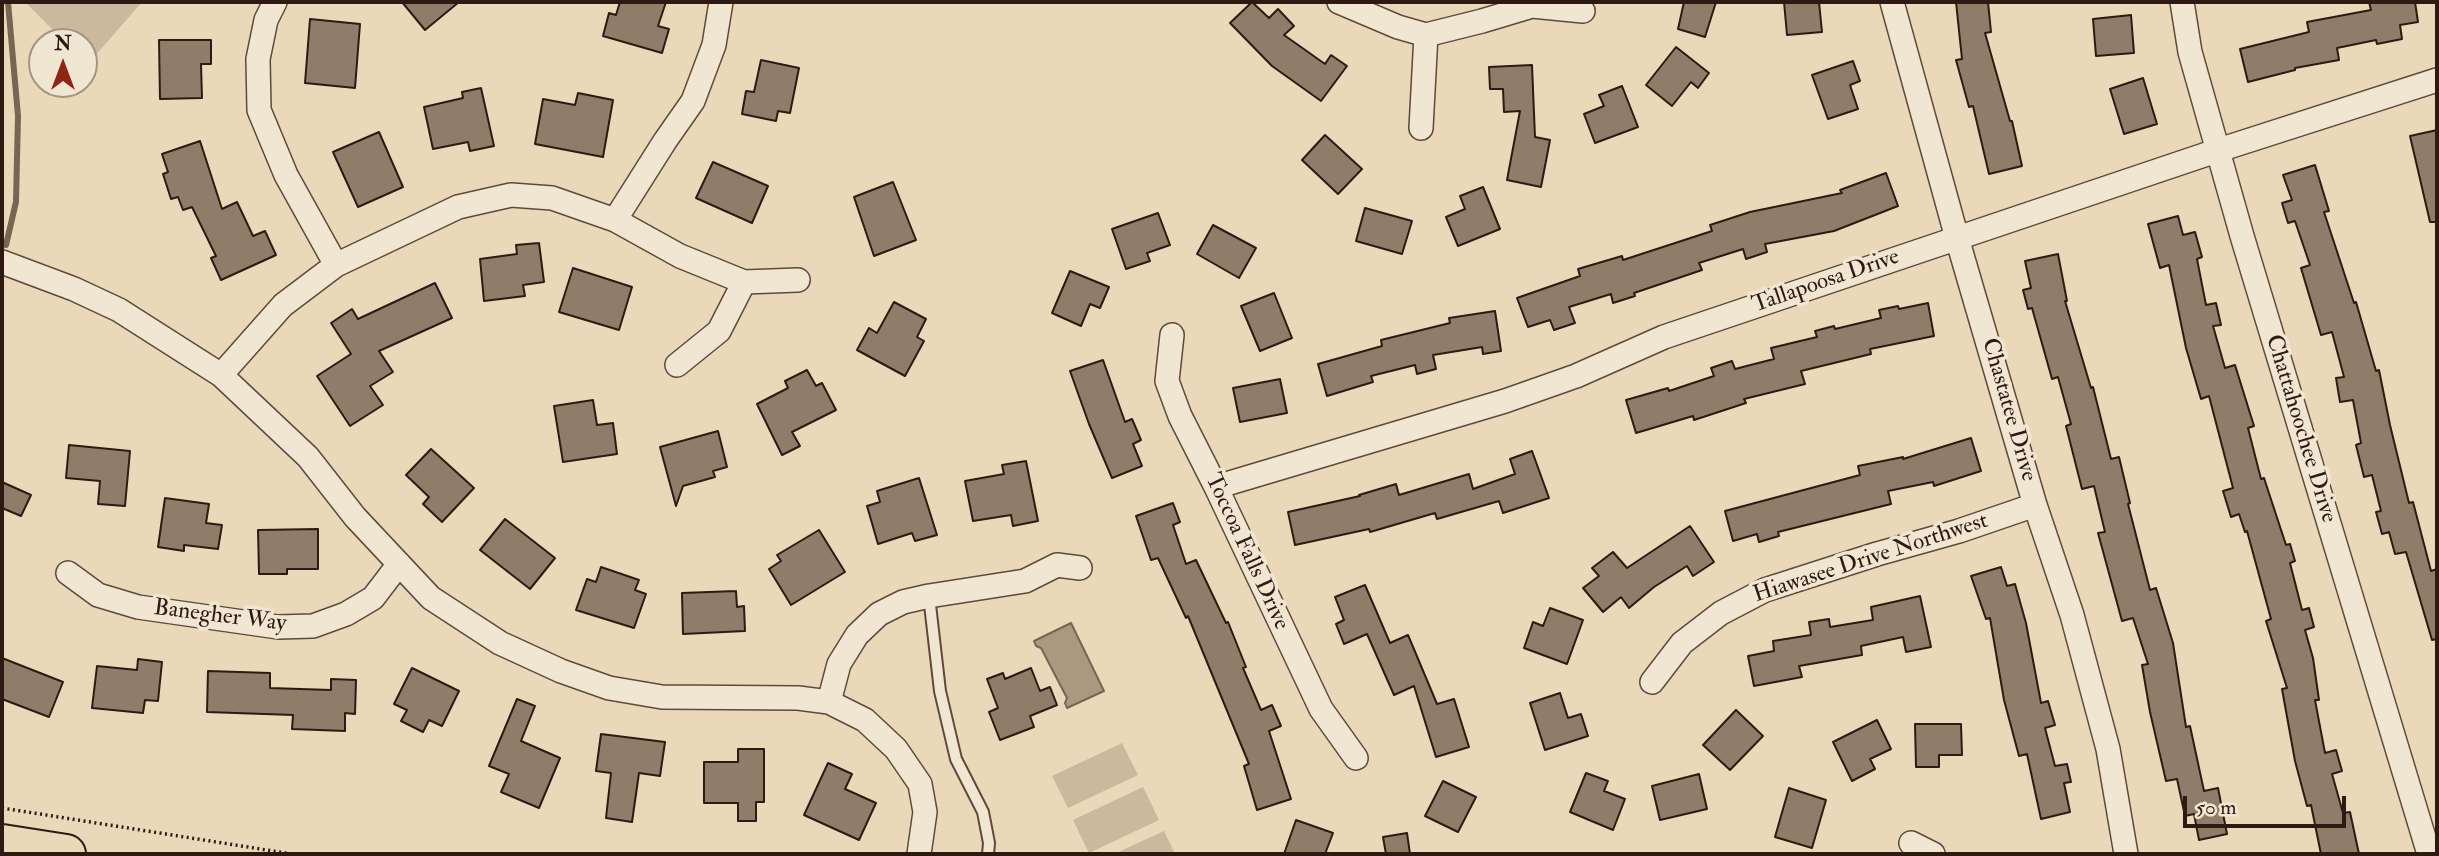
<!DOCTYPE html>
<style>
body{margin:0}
#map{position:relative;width:2439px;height:856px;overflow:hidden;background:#ead9b9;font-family:"IM FELL Double Pica",serif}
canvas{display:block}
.frame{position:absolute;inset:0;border:4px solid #2e1a12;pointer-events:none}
.north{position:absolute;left:28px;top:28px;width:70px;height:70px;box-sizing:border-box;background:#f1e6d2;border:2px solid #a39485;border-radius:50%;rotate:0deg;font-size:19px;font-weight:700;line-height:28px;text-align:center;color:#2e1a12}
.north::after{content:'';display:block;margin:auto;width:24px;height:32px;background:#8f2418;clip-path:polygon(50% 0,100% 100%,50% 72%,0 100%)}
.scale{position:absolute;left:2183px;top:796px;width:163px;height:32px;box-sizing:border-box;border:4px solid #2e1a12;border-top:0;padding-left:9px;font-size:21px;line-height:24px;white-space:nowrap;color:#2e1a12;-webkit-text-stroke:5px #f1e6d2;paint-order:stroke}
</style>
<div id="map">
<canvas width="2439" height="856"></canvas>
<div class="frame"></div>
<div class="north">N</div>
<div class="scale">50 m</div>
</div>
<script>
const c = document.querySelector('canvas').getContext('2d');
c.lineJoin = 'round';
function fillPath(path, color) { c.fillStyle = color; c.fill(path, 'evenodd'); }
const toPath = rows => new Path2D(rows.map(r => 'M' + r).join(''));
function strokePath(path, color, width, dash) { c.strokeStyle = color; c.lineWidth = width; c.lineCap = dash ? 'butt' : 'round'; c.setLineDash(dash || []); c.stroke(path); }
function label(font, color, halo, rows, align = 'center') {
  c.font = font + ' "IM FELL Double Pica",serif'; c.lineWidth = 7; c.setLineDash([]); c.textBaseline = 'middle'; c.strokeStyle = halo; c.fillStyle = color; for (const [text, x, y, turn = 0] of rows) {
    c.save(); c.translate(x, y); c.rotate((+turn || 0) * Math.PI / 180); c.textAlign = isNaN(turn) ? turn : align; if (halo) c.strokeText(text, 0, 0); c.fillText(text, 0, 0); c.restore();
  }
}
const green = toPath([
 [25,2,142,2,87,65,84,61,84,42,65,42],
 [1122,743,1138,775,1068,808,1052,776],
 [1143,787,1159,820,1089,853,1073,820],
 [1164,831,1175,854,1114,854]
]);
const water = toPath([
 [1071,623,1104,691,1067,708,1065,703,1067,698,1041,648,1036,646,1034,641,1071,623]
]);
const stream = toPath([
 [6,245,16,202,18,116,8,2]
]);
const building = toPath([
 [402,2,459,2,425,30,402,2],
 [620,2,666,2,658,26,669,29,662,53,603,36,609,13,616,15,620,2],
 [1252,2,1269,18,1278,9,1294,26,1284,35,1325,64,1331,55,1347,66,1321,101,1272,66,1230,23,1252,2],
 [1684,2,1716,2,1705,37,1678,29,1684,2],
 [1784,2,1819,2,1822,32,1787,35,1784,2],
 [1956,2,1988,2,1991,32,1985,33,2010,121,2012,121,2022,166,1989,174,1973,106,1969,107,1956,60,1962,59,1956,2],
 [2369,2,2415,2,2418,22,2400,25,2402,39,2377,44,2376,40,2337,48,2339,60,2295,68,2295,70,2248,82,2240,49,2309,32,2307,22,2371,10,2369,2],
 [2131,15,2134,53,2096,56,2093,19,2131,15],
 [310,19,360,24,355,88,305,83,310,19],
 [159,40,211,40,211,64,201,64,202,98,160,99,159,40],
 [1676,47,1709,73,1698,88,1691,82,1672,106,1646,85,1676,47],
 [761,60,799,68,790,113,778,111,776,121,742,114,746,91,754,92,761,60],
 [1853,61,1860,81,1850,85,1858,109,1828,119,1812,75,1853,61],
 [1532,65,1535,137,1550,140,1541,187,1507,180,1520,111,1504,112,1503,89,1490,89,1489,67,1532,65],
 [2143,78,2157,124,2124,134,2110,89,2143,78],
 [1622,86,1638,127,1595,143,1584,114,1604,106,1599,95,1622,86],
 [481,88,494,146,470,151,468,142,433,149,424,107,463,98,462,92,481,88],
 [578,93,613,100,603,157,535,144,543,99,575,105,578,93],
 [2437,130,2437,222,2430,222,2410,136,2437,130],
 [379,132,403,187,358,207,333,152,379,132],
 [1325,135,1362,169,1338,194,1302,160,1325,135],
 [200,141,222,209,237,202,253,236,265,231,276,255,221,280,211,258,216,256,192,207,183,210,178,197,171,199,163,174,168,172,162,154,200,141],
 [713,162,768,186,752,223,696,198,713,162],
 [2315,165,2329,211,2324,212,2354,303,2356,302,2376,371,2379,370,2390,425,2409,503,2413,502,2431,571,2437,569,2437,639,2432,640,2406,552,2395,554,2389,532,2382,534,2376,512,2381,511,2372,475,2364,477,2356,445,2361,443,2353,400,2340,402,2336,378,2344,377,2332,332,2321,335,2301,268,2310,265,2295,221,2288,223,2282,203,2292,200,2283,175,2315,165],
 [1886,173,1898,206,1834,231,1765,244,1767,252,1746,259,1743,249,1699,263,1702,270,1634,293,1635,296,1613,303,1611,294,1569,307,1575,323,1554,330,1550,320,1528,327,1517,298,1580,276,1578,269,1622,256,1623,260,1712,231,1710,225,1750,212,1842,193,1840,190,1886,173],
 [893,182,916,240,874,256,854,197,893,182],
 [1483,187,1500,229,1458,246,1446,217,1465,209,1460,196,1483,187],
 [1365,208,1412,221,1402,254,1356,241,1365,208],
 [1158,213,1170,245,1147,253,1150,261,1126,269,1112,229,1158,213],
 [2178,216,2183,235,2195,232,2202,257,2197,259,2206,305,2216,303,2221,325,2213,326,2225,368,2235,365,2254,426,2248,428,2261,479,2264,478,2286,545,2290,544,2295,561,2290,563,2302,610,2309,608,2314,627,2305,630,2313,658,2319,700,2315,700,2325,753,2336,750,2342,771,2332,774,2343,813,2350,812,2359,854,2321,854,2311,805,2307,806,2295,761,2282,689,2287,688,2266,621,2271,619,2247,531,2245,532,2239,514,2231,517,2223,491,2233,488,2209,396,2201,399,2186,348,2169,265,2160,268,2148,224,2178,216],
 [1213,225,1256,248,1239,278,1197,254,1213,225],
 [539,243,544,282,523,285,525,296,484,301,480,259,517,254,516,245,539,243],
 [2058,254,2067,301,2065,301,2091,388,2093,387,2111,459,2119,457,2130,503,2128,504,2150,590,2156,588,2173,643,2186,727,2190,726,2204,791,2218,788,2227,834,2199,840,2194,814,2185,816,2177,779,2166,781,2150,712,2142,665,2148,664,2133,618,2122,621,2098,533,2105,532,2094,486,2082,489,2066,426,2071,424,2058,377,2052,379,2032,308,2028,309,2023,290,2031,288,2025,261,2058,254],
 [573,268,632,287,619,330,559,312,573,268],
 [1070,271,1109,287,1100,308,1090,304,1081,326,1052,313,1070,271],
 [435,283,452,318,379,351,393,372,370,386,383,405,350,426,317,376,351,354,331,323,352,309,358,319,435,283],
 [1274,293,1292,338,1260,351,1241,306,1274,293],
 [894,302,926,319,917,337,924,341,905,376,857,350,869,328,877,333,894,302],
 [1928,303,1934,336,1870,349,1871,354,1801,371,1805,384,1744,399,1746,403,1694,420,1693,416,1636,433,1626,400,1668,388,1669,391,1714,376,1711,368,1732,361,1735,369,1774,359,1771,348,1817,337,1815,331,1834,326,1835,329,1881,318,1879,310,1898,306,1899,309,1928,303],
 [1495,311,1501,351,1483,354,1482,347,1433,355,1436,369,1417,374,1415,365,1371,376,1373,382,1327,396,1318,364,1382,346,1381,340,1450,323,1449,318,1495,311],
 [1103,360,1125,422,1132,419,1141,440,1133,444,1142,466,1112,478,1089,424,1070,371,1103,360],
 [807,370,816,386,822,383,836,410,792,432,800,446,782,455,757,404,788,388,785,381,807,370],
 [1280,379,1287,413,1240,422,1233,388,1280,379],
 [593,400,597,425,613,423,617,454,563,462,554,406,593,400],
 [718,431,727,467,713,471,715,477,683,486,676,506,660,447,718,431],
 [1971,438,1981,471,1934,486,1933,482,1888,491,1891,504,1778,532,1779,536,1759,542,1757,534,1733,541,1725,511,1860,475,1858,466,1903,457,1903,459,1971,438],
 [69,445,130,451,125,506,98,504,100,481,66,478,69,445],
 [431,449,474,488,442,522,423,504,429,497,406,475,431,449],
 [1532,451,1549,498,1503,513,1499,501,1437,519,1435,513,1370,532,1369,529,1295,545,1288,512,1360,496,1359,495,1396,484,1399,495,1469,474,1473,489,1515,474,1510,459,1532,451],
 [1026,461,1038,521,1013,526,1011,515,973,521,965,481,1004,474,1002,465,1026,461],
 [919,478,937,535,915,541,912,533,878,544,867,506,880,502,877,491,919,478],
 [2,482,31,495,21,516,2,508,2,482],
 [165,498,209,504,206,523,222,525,218,549,184,545,184,551,158,547,165,498],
 [1173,503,1180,522,1173,525,1186,564,1196,560,1226,623,1228,622,1246,667,1243,668,1261,710,1272,705,1281,726,1269,731,1291,799,1257,810,1244,766,1249,764,1188,616,1186,618,1158,558,1151,560,1136,516,1173,503],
 [505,519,555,558,530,589,480,550,505,519],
 [1690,526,1714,562,1693,576,1687,566,1654,587,1629,608,1621,597,1603,612,1583,588,1599,576,1592,568,1613,552,1627,568,1690,526],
 [318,529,318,569,287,569,287,574,259,574,258,530,318,529],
 [819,530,845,572,791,605,769,569,781,561,777,555,819,530],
 [601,567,639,580,635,590,646,594,634,628,576,610,587,579,596,582,601,567],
 [2001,567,2007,586,2015,584,2026,623,2041,703,2048,701,2055,725,2045,728,2055,766,2067,764,2071,782,2064,783,2070,812,2041,819,2027,754,2019,756,2004,700,1990,618,1986,619,1971,576,2001,567],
 [1365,585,1390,643,1408,635,1437,704,1454,699,1469,747,1436,757,1414,686,1394,695,1367,634,1344,644,1336,624,1344,620,1335,597,1365,585],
 [736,591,737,607,744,606,745,631,683,634,682,593,736,591],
 [1920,596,1931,647,1906,652,1903,637,1861,646,1862,655,1799,666,1802,677,1754,686,1748,656,1774,651,1773,641,1811,635,1809,622,1829,619,1830,627,1873,620,1871,607,1920,596],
 [1550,608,1583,620,1567,664,1524,648,1533,622,1543,626,1550,608],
 [2,658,63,682,49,717,2,699,2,658],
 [138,659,162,662,158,701,145,700,143,713,92,708,97,666,137,670,138,659],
 [412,668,459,691,442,726,429,720,423,732,401,721,407,710,394,704,412,668],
 [1031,668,1040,691,1050,687,1057,705,1030,716,1034,727,1000,740,989,712,998,708,987,679,1003,673,1005,679,1031,668],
 [208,671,270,673,270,688,331,690,331,679,356,680,355,714,345,713,345,731,292,729,293,715,207,712,208,671],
 [1560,693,1568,718,1581,714,1588,736,1545,750,1530,703,1560,693],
 [517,699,535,706,521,741,560,758,539,808,501,792,509,774,489,766,517,699],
 [1736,710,1763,736,1730,770,1703,745,1736,710],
 [1877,720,1891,749,1870,759,1875,769,1852,781,1833,742,1877,720],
 [1915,724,1961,724,1962,755,1939,755,1939,767,1916,767,1915,724],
 [601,734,665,742,660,776,639,773,632,822,606,818,611,773,596,771,601,734],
 [738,749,764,749,764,802,756,802,756,821,738,821,738,803,704,803,704,762,738,762,738,749],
 [828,763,852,774,845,789,876,803,859,840,804,815,828,763],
 [1586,773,1608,781,1604,791,1625,799,1613,830,1570,812,1586,773],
 [1699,774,1707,809,1660,820,1652,786,1699,774],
 [1443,781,1476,797,1458,832,1425,816,1443,781],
 [1789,788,1826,800,1812,848,1775,837,1789,788],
 [1296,820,1333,833,1325,854,1284,854,1296,820],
 [1407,833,1410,854,1386,854,1383,837,1407,833]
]);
const path = toPath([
 [2,808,292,854]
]);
const lane = toPath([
 [929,596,940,691,956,759,983,812,989,843,988,854]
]);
const street = toPath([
 [275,2,266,20,258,59,259,110,286,175,336,265],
 [1339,2,1398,27,1426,35,1482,21,1532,6,1583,11],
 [1892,2,1957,238,2035,505,2072,615,2108,749,2126,854],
 [2182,2,2190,52,2242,236,2429,854],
 [1421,128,1426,35],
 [615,220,665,141,693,101,714,45,721,2],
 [2,262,74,289,119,310,221,375,308,457,355,517,431,598,500,643,561,671,609,688,662,697,798,698,829,702,865,720,896,749,920,784,925,812,919,854],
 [1172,335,1167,381,1180,416,1216,487,1321,709,1356,758],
 [677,365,719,331,744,282],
 [221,375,283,305,336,265,458,207,511,195,552,198,615,220,680,256,744,282,798,280],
 [1216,487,1505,401,1576,376,1664,337,2219,150,2437,80],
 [68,573,98,595,138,607,278,627,313,626,346,614,373,598,399,564],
 [1652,682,1682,643,1721,613,1765,590,1877,554,1959,531,2035,505],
 [829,702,839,664,857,635,879,614,903,602,929,596,1025,581,1057,565,1080,568],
 [1911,843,1933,854]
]);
const highway = toPath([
 [2,844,66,854]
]);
const streetNames = [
 ["Tallapoosa Drive",1826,282,-19],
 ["Chastatee Drive",2008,410,74],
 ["Chattahoochee Drive",2300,429,73],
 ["Toccoa Falls Drive",1246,552,65],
 ["Hiawasee Drive Northwest",1871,559,-18],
 ["Banegher Way",220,617,7]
];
fillPath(green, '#cab99d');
fillPath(water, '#aa9880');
strokePath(water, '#786654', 2);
strokePath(stream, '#786654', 6);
fillPath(building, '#907d69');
strokePath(building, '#2e1a12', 2);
strokePath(lane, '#5d4a3c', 14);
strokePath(street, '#5d4a3c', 26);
strokePath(highway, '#2e1a12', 42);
strokePath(path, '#2e1a12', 3.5, [2, 3.5]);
strokePath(lane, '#f1e6d2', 10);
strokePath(street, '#f1e6d2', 23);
strokePath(highway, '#ead9b9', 38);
label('23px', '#2e1a12', '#f1e6d2', streetNames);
</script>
